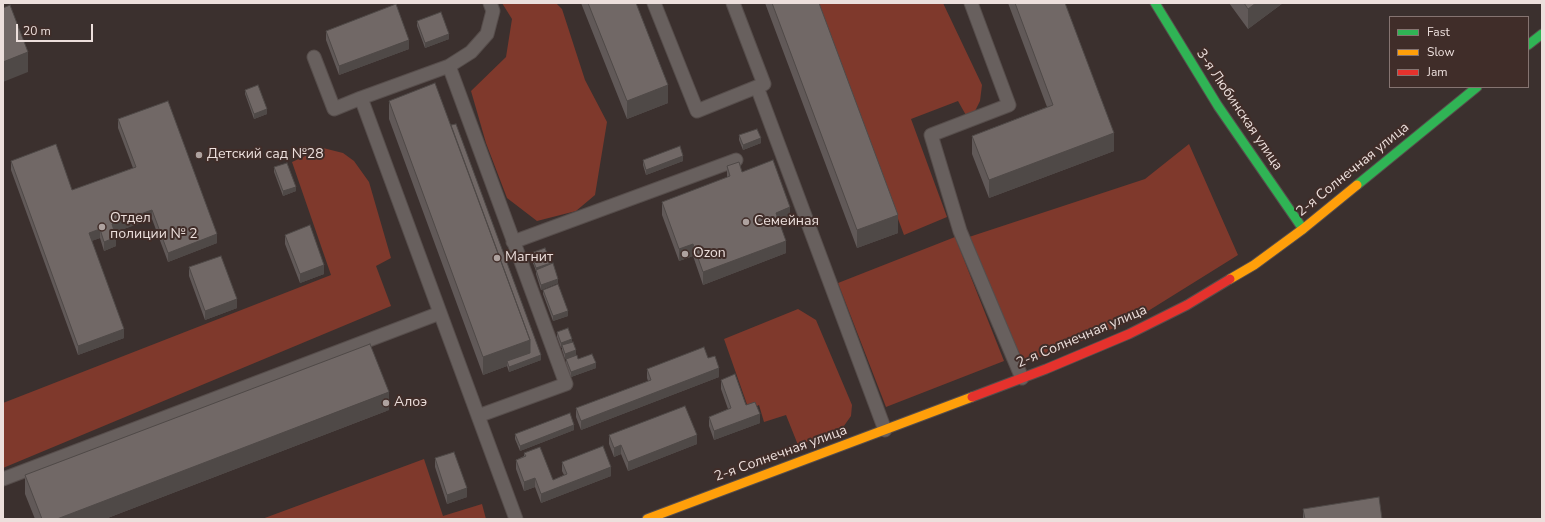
<!DOCTYPE html>
<meta charset="utf-8">
<style>
body{margin:0}
#map{position:relative;width:1545px;height:522px;overflow:hidden;background:#3b302e;font-family:"Nunito Sans",sans-serif}
canvas{display:block}
.frame{position:absolute;inset:0;border:4px solid #ecdfdc;pointer-events:none}
.legend{position:absolute;left:1389px;top:16px;width:140px;height:72px;box-sizing:border-box;background:#402d29;border:1px solid #857471;margin:0;padding:5px 7px;list-style:none;font-size:12px;color:#ecdfdc}
.legend li{display:flex;align-items:center;gap:8px;height:20px}
.legend b{width:20px;border:1px solid #857471}
.scale{position:absolute;left:16px;top:24px;width:77px;height:18px;box-sizing:border-box;border:2px solid #ecdfdc;border-top:0;padding-left:5px;font-size:12px;line-height:14px;white-space:nowrap;color:#ecdfdc;-webkit-text-stroke:3px #402d29;paint-order:stroke}
</style>
<div id="map">
<canvas width="1545" height="522"></canvas>
<div class="frame"></div>
<ul class="legend">
<li><b style="height:5px;background:#30b455"></b>Fast</li>
<li><b style="height:5px;background:#ff9f0a"></b>Slow</li>
<li><b style="height:5px;background:#e5322d"></b>Jam</li>
</ul>
<div class="scale">20 m</div>
</div>
<script>
const c = document.querySelector('canvas').getContext('2d');
c.lineJoin = 'round';
function fillPath(path, color) { c.fillStyle = color; c.fill(path, 'evenodd'); }
const toPath = rows => new Path2D(rows.map(r => 'M' + r).join(''));
function strokePath(path, color, width, dash) { c.strokeStyle = color; c.lineWidth = width; c.lineCap = dash ? 'butt' : 'round'; c.setLineDash(dash || []); c.stroke(path); }
function label(font, color, halo, rows, align = 'center') {
  c.font = font + ' "Nunito Sans",sans-serif'; c.lineWidth = 4; c.setLineDash([]); c.textBaseline = 'middle'; c.strokeStyle = halo; c.fillStyle = color; for (const [text, x, y, turn = 0] of rows) {
    c.save(); c.translate(x, y); c.rotate((+turn || 0) * Math.PI / 180); c.textAlign = isNaN(turn) ? turn : align; if (halo) c.strokeText(text, 0, 0); c.fillText(text, 0, 0); c.restore();
  }
}
const green = toPath([
 [502,3,556,3,562,9,585,80,607,122,595,195,576,211,537,221,507,198,486,143,471,91,506,57,512,19],
 [818,3,943,3,982,85,980,101,974,113,967,117,958,101,911,119,947,217,904,235],
 [1189,144,1238,255,1132,321,1022,364,969,237,1145,179],
 [323,148,343,153,354,161,369,182,391,258,376,266,391,306,3,468,3,403,331,275,292,162],
 [955,237,1004,361,886,407,838,283],
 [798,309,816,320,852,405,851,416,841,430,798,445,786,415,764,422,759,405,749,410,724,339],
 [424,459,443,516,482,504,486,519,262,519]
]);
const lane = toPath([
 [490,3,493,11,487,34,471,52,449,66,361,98,516,519],
 [654,3,697,111,764,84,733,3],
 [971,3,1009,105,931,135,960,231,1022,378],
 [314,57,334,109,361,98],
 [449,66,566,384,478,416],
 [757,87,885,430],
 [513,242,736,160],
 [3,479,440,313]
]);
const fast = toPath([
 [1155,3,1218,106,1303,229],
 [1528,45,1542,34],
 [1357,185,1477,87]
]);
const slow = toPath([
 [1230,279,1254,265,1303,229,1357,185],
 [647,519,972,397]
]);
const jam = toPath([
 [972,397,1046,369,1129,334,1187,305,1230,279]
]);
const wall = toPath([
 [581,3,636,3,668,103,627,119],
 [765,3,819,3,898,233,857,248],
 [1008,3,1065,3,1114,151,989,198,972,154,972,136,1047,107],
 [1229,3,1283,3,1248,29],
 [417,21,449,39,425,48,417,26],
 [326,31,409,49,339,75,326,40],
 [245,90,267,114,254,119,245,94],
 [389,101,451,125,541,360,509,372,507,366,483,375,389,119],
 [118,119,217,243,168,262,152,219,115,232,116,246,104,251,100,238,91,241,124,338,78,355,11,170,11,161,72,190,133,168,118,128],
 [739,135,761,143,743,150,739,140],
 [643,160,683,161,646,175,643,165],
 [727,166,742,172,790,219,780,223,786,253,703,285,693,256,679,261,662,215,662,202,727,178],
 [274,167,296,191,283,196,274,172],
 [285,235,324,274,300,283,285,244],
 [531,253,551,264,558,283,541,290,536,274,536,271,531,258],
 [189,267,237,308,205,320,189,276],
 [543,290,568,316,553,321,543,294],
 [557,332,572,342,576,355,565,359,562,350,562,347,561,348,557,337],
 [708,358,719,377,581,430,576,417,576,408,648,381,647,378,647,369],
 [566,359,578,359,596,368,571,377,566,363],
 [721,380,746,405,760,423,714,440,709,426,709,417,728,409,721,389],
 [389,410,105,519,35,519,25,494,25,475],
 [574,430,520,451,515,439,515,434],
 [609,435,697,444,628,471,621,454,614,457,609,444],
 [524,453,553,480,564,475,562,471,562,462,611,476,541,503,535,487,524,491,516,469,516,460,524,456],
 [435,458,467,497,447,504,435,467],
 [1303,509,1382,519,1303,519]
]);
const shadedWall = toPath([
 [1256,3,1283,3,1248,29,1248,9],
 [449,34,449,39,425,48,425,43],
 [409,40,409,49,339,75,339,66],
 [28,52,28,72,3,82,3,62],
 [668,85,668,103,627,119,627,101],
 [267,109,267,114,254,119,254,114],
 [1114,133,1114,151,989,198,989,180],
 [761,138,761,143,743,150,743,145],
 [683,156,683,161,646,175,646,170],
 [296,187,296,191,283,196,283,191],
 [790,207,790,219,776,225,776,213],
 [152,210,152,219,112,233,112,224],
 [898,215,898,233,857,248,857,230],
 [100,229,100,238,89,242,89,233],
 [217,234,217,243,168,262,168,253],
 [116,237,116,246,104,251,104,242],
 [786,241,786,253,703,285,703,272],
 [693,244,693,256,679,261,679,249],
 [551,263,551,267,536,271,536,268],
 [324,265,324,274,300,283,300,274],
 [558,279,558,283,541,290,541,285],
 [237,299,237,308,205,320,205,311],
 [568,311,568,316,553,321,553,316],
 [124,329,124,338,78,355,78,346],
 [572,339,572,344,562,345,562,347,561,348,561,343],
 [530,340,530,358,507,361,507,366,483,375,483,357],
 [576,350,576,355,565,359,565,354],
 [541,355,541,360,509,372,509,367],
 [596,363,596,368,571,377,571,372],
 [719,368,719,377,581,430,581,421],
 [389,392,389,410,105,519,57,519],
 [760,414,760,423,714,440,714,431],
 [574,425,574,430,520,451,520,446],
 [697,435,697,444,628,471,628,462],
 [621,445,621,454,614,457,614,448],
 [611,467,611,476,541,503,541,494],
 [535,478,535,487,524,491,524,482],
 [467,488,467,497,447,504,447,495]
]);
const building = toPath([
 [588,3,636,3,668,85,627,101,588,3],
 [772,3,819,3,898,215,857,230,772,3],
 [1015,3,1065,3,1114,133,989,180,972,136,1053,105,1015,3],
 [1244,3,1256,3,1248,9,1244,3],
 [396,4,409,40,339,66,326,31,396,4],
 [10,5,28,52,3,62,3,8,10,5],
 [441,12,449,34,425,43,417,21,441,12],
 [435,83,530,340,483,357,389,101,435,83],
 [258,85,267,109,254,114,245,90,258,85],
 [168,101,217,234,168,253,152,210,112,224,116,237,104,242,100,229,89,233,124,329,78,346,11,161,56,144,72,190,136,167,118,119,168,101],
 [456,124,541,355,509,367,507,361,530,353,530,340,451,125,456,124],
 [757,129,761,138,743,145,739,135,757,129],
 [680,146,683,156,646,170,643,160,680,146],
 [773,160,790,207,776,213,786,241,703,272,693,244,679,249,662,202,730,176,727,166,739,162,742,172,773,160],
 [287,163,296,187,283,191,274,167,287,163],
 [310,225,324,265,300,274,285,235,310,225],
 [545,248,551,263,536,268,531,253,545,248],
 [221,256,237,299,205,311,189,267,221,256],
 [553,263,558,279,541,285,536,270,553,263],
 [558,284,568,311,553,316,543,290,558,284],
 [568,328,572,339,561,343,557,332,568,328],
 [573,342,576,350,565,354,562,345,573,342],
 [370,344,389,392,57,519,42,519,25,475,370,344],
 [704,347,708,358,715,356,719,368,581,421,576,408,651,380,647,369,704,347],
 [592,354,596,363,571,372,566,359,577,355,578,359,592,354],
 [735,374,746,405,755,402,760,414,714,431,709,417,731,408,721,380,735,374],
 [685,406,697,435,628,462,621,445,614,448,609,435,685,406],
 [570,413,574,425,520,446,515,434,570,413],
 [603,446,611,467,541,494,535,478,524,482,516,460,526,456,524,453,540,447,553,480,567,474,562,462,603,446],
 [454,452,467,488,447,495,435,458,454,452],
 [1379,497,1382,519,1305,519,1303,509,1379,497]
]);
const markers = [
 [199,155,4,"#aea29f"],
 [746,222,4,"#aea29f"],
 [102,227,4,"#aea29f"],
 [685,254,4,"#aea29f"],
 [497,258,4,"#aea29f"],
 [386,403,4,"#aea29f"]
];
const streetNames = [
 ["3-я Любинская улица",1239,110,56],
 ["2-я Солнечная улица",1353,170,-39],
 ["2-я Солнечная улица",1082,337,-23],
 ["2-я Солнечная улица",781,454,-20]
];
const poiNames = [
 ["Детский сад №28",207,155],
 ["Отдел",110,219],
 ["полиции № 2",110,235],
 ["Семейная",754,222],
 ["Ozon",693,254],
 ["Магнит",505,258],
 ["Алоэ",394,403]
];
fillPath(green, '#7f392c');
strokePath(lane, '#564d4b', 15);
strokePath(fast, '#564d4b', 11);
strokePath(slow, '#564d4b', 11);
strokePath(jam, '#564d4b', 11);
strokePath(lane, '#68605e', 13);
strokePath(fast, '#30b455', 9);
strokePath(slow, '#ff9f0a', 9);
strokePath(jam, '#e5322d', 9);
fillPath(wall, '#615958');
fillPath(shadedWall, '#4f4947');
fillPath(building, '#716866');
strokePath(building, '#4f4947', 1);
for (const [x, y, r, color] of markers) { const dot = new Path2D(); dot.arc(x, y, r, 0, 2 * Math.PI); c.fillStyle = color; c.fill(dot); strokePath(dot, '#402d29', 1.5); }
label('14px', '#ecdfdc', '#402d29', streetNames);
label('14px', '#ecdfdc', '#402d29', poiNames, 'left');
</script>
